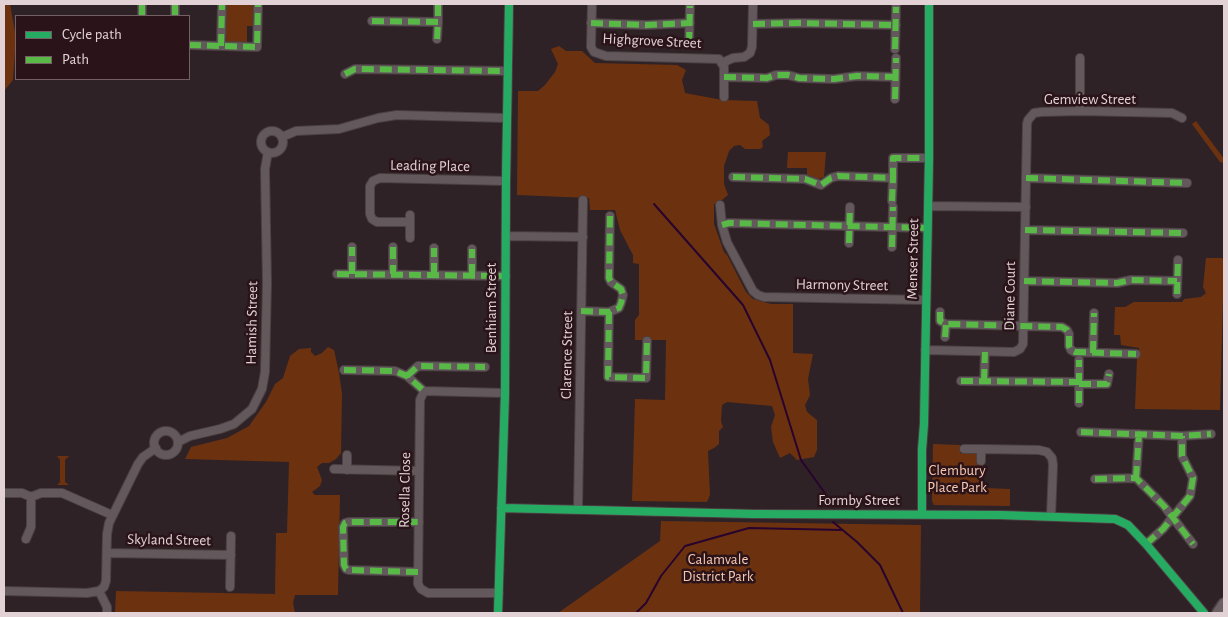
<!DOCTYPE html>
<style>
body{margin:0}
#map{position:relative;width:1228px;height:617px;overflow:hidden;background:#2f2226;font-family:"Alegreya Sans",sans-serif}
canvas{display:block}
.frame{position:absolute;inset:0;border:5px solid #e2d2d5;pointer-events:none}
.legend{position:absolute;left:15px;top:15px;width:175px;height:65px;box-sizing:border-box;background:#2a1419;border:1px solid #746064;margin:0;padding:6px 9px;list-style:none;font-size:15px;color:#e2d2d5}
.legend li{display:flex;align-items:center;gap:10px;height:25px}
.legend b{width:25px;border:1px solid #746064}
</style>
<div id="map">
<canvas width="1228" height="617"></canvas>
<div class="frame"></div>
<ul class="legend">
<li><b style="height:6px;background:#26ab63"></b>Cycle path</li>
<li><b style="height:6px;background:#58b947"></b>Path</li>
</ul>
</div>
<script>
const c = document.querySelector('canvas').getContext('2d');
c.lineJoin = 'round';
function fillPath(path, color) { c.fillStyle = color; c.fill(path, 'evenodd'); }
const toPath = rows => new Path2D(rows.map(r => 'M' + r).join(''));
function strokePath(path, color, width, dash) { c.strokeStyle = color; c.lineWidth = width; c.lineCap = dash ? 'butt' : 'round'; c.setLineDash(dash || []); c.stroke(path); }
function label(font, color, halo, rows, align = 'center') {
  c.font = font + ' "Alegreya Sans",sans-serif'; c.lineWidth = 5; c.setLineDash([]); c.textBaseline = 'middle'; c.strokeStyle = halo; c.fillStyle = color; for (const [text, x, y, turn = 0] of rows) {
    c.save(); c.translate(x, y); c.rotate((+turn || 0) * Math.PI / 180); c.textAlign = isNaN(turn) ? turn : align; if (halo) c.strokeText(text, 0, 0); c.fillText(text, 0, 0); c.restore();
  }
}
const green = toPath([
 [4,4,10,4,16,38,13,80,4,91],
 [225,4,255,4,254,26,247,26,247,45,225,44],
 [559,46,566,51,582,51,595,63,677,65,686,70,682,80,685,93,722,100,757,101,760,118,769,125,770,135,762,141,763,147,760,149,745,149,740,145,734,146,729,151,724,166,724,184,728,195,722,200,714,204,714,224,724,252,727,255,746,292,753,299,771,304,793,304,793,353,813,354,808,379,810,395,805,405,807,412,817,420,817,450,814,457,797,460,790,453,780,458,773,442,771,427,775,415,772,406,727,402,722,405,721,421,723,427,719,431,719,444,714,448,708,451,710,495,707,502,632,501,635,399,665,400,666,340,635,340,635,320,639,315,639,264,633,263,633,255,620,230,615,210,590,210,589,198,517,195,518,91,538,91,545,85,555,72,558,64,551,49],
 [1196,121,1224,159,1224,163,1220,162,1192,124],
 [788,152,826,152,824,177,816,180,811,179,807,175,807,168,787,168],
 [1206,258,1222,258,1224,261,1220,410,1135,409,1137,358,1139,358,1139,348,1121,345,1120,335,1114,335,1115,307,1125,307,1134,302,1182,302,1184,299,1201,297,1206,293,1203,287],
 [328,347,334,350,339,373,342,394,341,453,336,459,329,463,322,463,317,467,322,480,320,486,312,492,315,495,340,495,338,595,295,595,293,603,295,613,115,613,116,591,275,594,276,533,287,533,289,462,185,459,191,447,227,438,249,426,266,402,275,384,283,378,290,356,299,349,311,348,311,352,315,356,322,353],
 [933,444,960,445,960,453,977,454,977,463,983,464,983,488,1010,489,1010,506,934,505,932,501],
 [57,456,69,456,65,460,65,482,69,485,57,485,60,482,60,460],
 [661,521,921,525,920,613,558,613,660,541]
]);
const stream = toPath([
 [654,204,743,305,770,360,801,460,832,503],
 [833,522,857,542,880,565,903,613],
 [636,613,646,603,661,576,685,546,749,528,842,530]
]);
const minor = toPath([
 [592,4,591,47,594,52,606,56,719,59,724,67,724,97],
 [142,16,142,4],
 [175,16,175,4],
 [372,21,438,22,438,4],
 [591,23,646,25,690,23],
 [753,24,798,23,896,25],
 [437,39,438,22],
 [689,44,690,6],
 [189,45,257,47,258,4],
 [221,46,222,4],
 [895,49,896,7],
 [722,63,733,58,744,57,750,53,752,47,753,4],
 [345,74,355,69,507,71],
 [724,77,767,78,776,75,788,75,799,78,834,79,857,76,895,77],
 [895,99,896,58],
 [1080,111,1080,58],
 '261 142a11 11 0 1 1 22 0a11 11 0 1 1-22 0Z',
 [282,137,296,131,339,129,378,118,397,115,506,118],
 [733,177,805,179,821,185,831,178,838,176,893,178,893,158,929,158],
 [1026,178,1187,183],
 [892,201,893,178],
 [720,205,722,225,727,242,753,291,758,295,764,297,925,300],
 [928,206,1026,207],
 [410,222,377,222,372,219,370,214,370,186,373,181,380,178,506,181],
 [722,225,729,223,927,228],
 [1025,230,1183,233],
 [506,236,583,237],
 [410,238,410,215],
 [849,243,850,207],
 [393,247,393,274],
 [892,247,893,207],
 [337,274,506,276],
 [352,274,352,247],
 [434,275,434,248],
 [472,276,472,249],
 [1024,281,1117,283,1131,280,1177,281],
 [1177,294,1178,260],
 [581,311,609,312,619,308,621,303,623,295,621,289,611,282,609,278,610,216],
 [609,312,608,377,646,378,647,341],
 [940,312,940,321,946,324,1062,327,1067,330,1069,334,1069,346,1071,350,1075,352,1136,354],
 [945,337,946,324],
 [925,350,1014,352,1020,349,1023,344,1027,124,1028,120,1034,113,1041,112,1080,111,1172,113,1182,118],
 [1093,353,1094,313],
 [344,370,395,371,407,376,424,391],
 [407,376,418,366,485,367],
 [961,381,1079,382],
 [984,381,985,352],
 [1079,384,1107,384,1109,374],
 [424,391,420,400,418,584,421,589,428,593,499,593],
 [424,391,505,393],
 [1079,403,1079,360],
 '154 443a12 12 0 1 1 24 0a12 12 0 1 1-24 0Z',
 [1081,432,1182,436,1211,434],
 [178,442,190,436,220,429,234,424,252,409,262,389,265,372,267,283,265,169,268,152],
 [964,449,981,449,981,461],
 [981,449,1039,450,1047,452,1052,458,1053,465,1051,516],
 [334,469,419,471],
 [347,470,347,455],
 [1136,478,1139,434],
 [1095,479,1136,478,1164,506,1193,544],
 [4,493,22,493,31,497,41,493,62,493,112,515],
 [501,508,755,514,1000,515,1115,519,1128,525,1146,544,1204,613],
 [578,510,583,200],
 [922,514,922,450,924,424,929,158,929,4],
 [26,539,31,527,31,497],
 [1146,544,1163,529,1190,496,1193,478,1182,456,1182,436],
 [107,553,231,555],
 [418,572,349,570,346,569,344,565,343,527,345,523,349,522,419,522],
 [230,587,231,536],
 [4,591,87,593,99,591],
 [107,613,107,607,99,591,104,587,106,581,107,534,109,523,138,464,143,457,156,448],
 [498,613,505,393,506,181,509,4]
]);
const secondary = toPath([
 [1218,613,1224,604]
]);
const quiet = toPath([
 [142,16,142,4],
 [175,16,175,4],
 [372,21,438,22,438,4],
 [591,23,646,25,690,23],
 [753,24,798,23,896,25],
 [437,39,438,22],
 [689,44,690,6],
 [189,45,257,47,258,4],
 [221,46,222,4],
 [895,49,896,7],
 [345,74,355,69,507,71],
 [724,77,767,78,776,75,788,75,799,78,834,79,857,76,895,77],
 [895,99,896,58],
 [733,177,805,179,821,185,831,178,838,176,893,178,893,158,929,158],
 [1026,178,1187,183],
 [892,201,893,178],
 [722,225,729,223,927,228],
 [1025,230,1183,233],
 [849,243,850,207],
 [393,247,393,274],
 [892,247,893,207],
 [337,274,506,276],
 [352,274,352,247],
 [434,275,434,248],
 [472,276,472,249],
 [1024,281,1117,283,1131,280,1177,281],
 [1177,294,1178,260],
 [581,311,609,312,619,308,621,303,623,295,621,289,611,282,609,278,610,216],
 [609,312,608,377,646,378,647,341],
 [940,312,940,321,946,324,1062,327,1067,330,1069,334,1069,346,1071,350,1075,352,1136,354],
 [945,337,946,324],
 [1093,353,1094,313],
 [344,370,395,371,407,376,424,391],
 [407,376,418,366,485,367],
 [961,381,1079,382],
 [984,381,985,352],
 [1079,384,1107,384,1109,374],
 [1079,403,1079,360],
 [1081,432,1182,436,1211,434],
 [1136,478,1139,434],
 [1095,479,1136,478,1164,506,1193,544],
 [1146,544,1163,529,1190,496,1193,478,1182,456,1182,436],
 [418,572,349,570,346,569,344,565,343,527,345,523,349,522,419,522]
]);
const cycleway = toPath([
 [501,508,755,514,1000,515,1115,519,1128,525,1146,544,1204,613],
 [922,514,922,450,924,424,929,158,929,4],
 [498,613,505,393,506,181,509,4]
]);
const streetNames = [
 ["Highgrove Street",652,41,3],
 ["Gemview Street",1090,99],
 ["Leading Place",430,166,1],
 ["Menser Street",913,259,-89],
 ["Harmony Street",842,285,1],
 ["Diane Court",1010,296,-89],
 ["Benhiam Street",491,308,-90],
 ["Hamish Street",252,323,-89],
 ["Clarence Street",567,355,-89],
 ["Rosella Close",405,490,-89],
 ["Formby Street",859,500],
 ["Skyland Street",169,540,1]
];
const parkNames = [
 ["Clembury",957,470],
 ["Place Park",957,487],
 ["Calamvale",718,559],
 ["District Park",718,576]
];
fillPath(green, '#6c3210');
strokePath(stream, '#28032d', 2);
strokePath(minor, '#4b4042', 10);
strokePath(secondary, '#4b4042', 14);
strokePath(minor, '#63595c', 8);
strokePath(secondary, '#6c6064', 11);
strokePath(quiet, '#58b947', 6, [12, 6]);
strokePath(cycleway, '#26ab63', 8);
label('15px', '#e2d2d5', '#2a1419', streetNames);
label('15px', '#f7c8b1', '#2a1419', parkNames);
</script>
